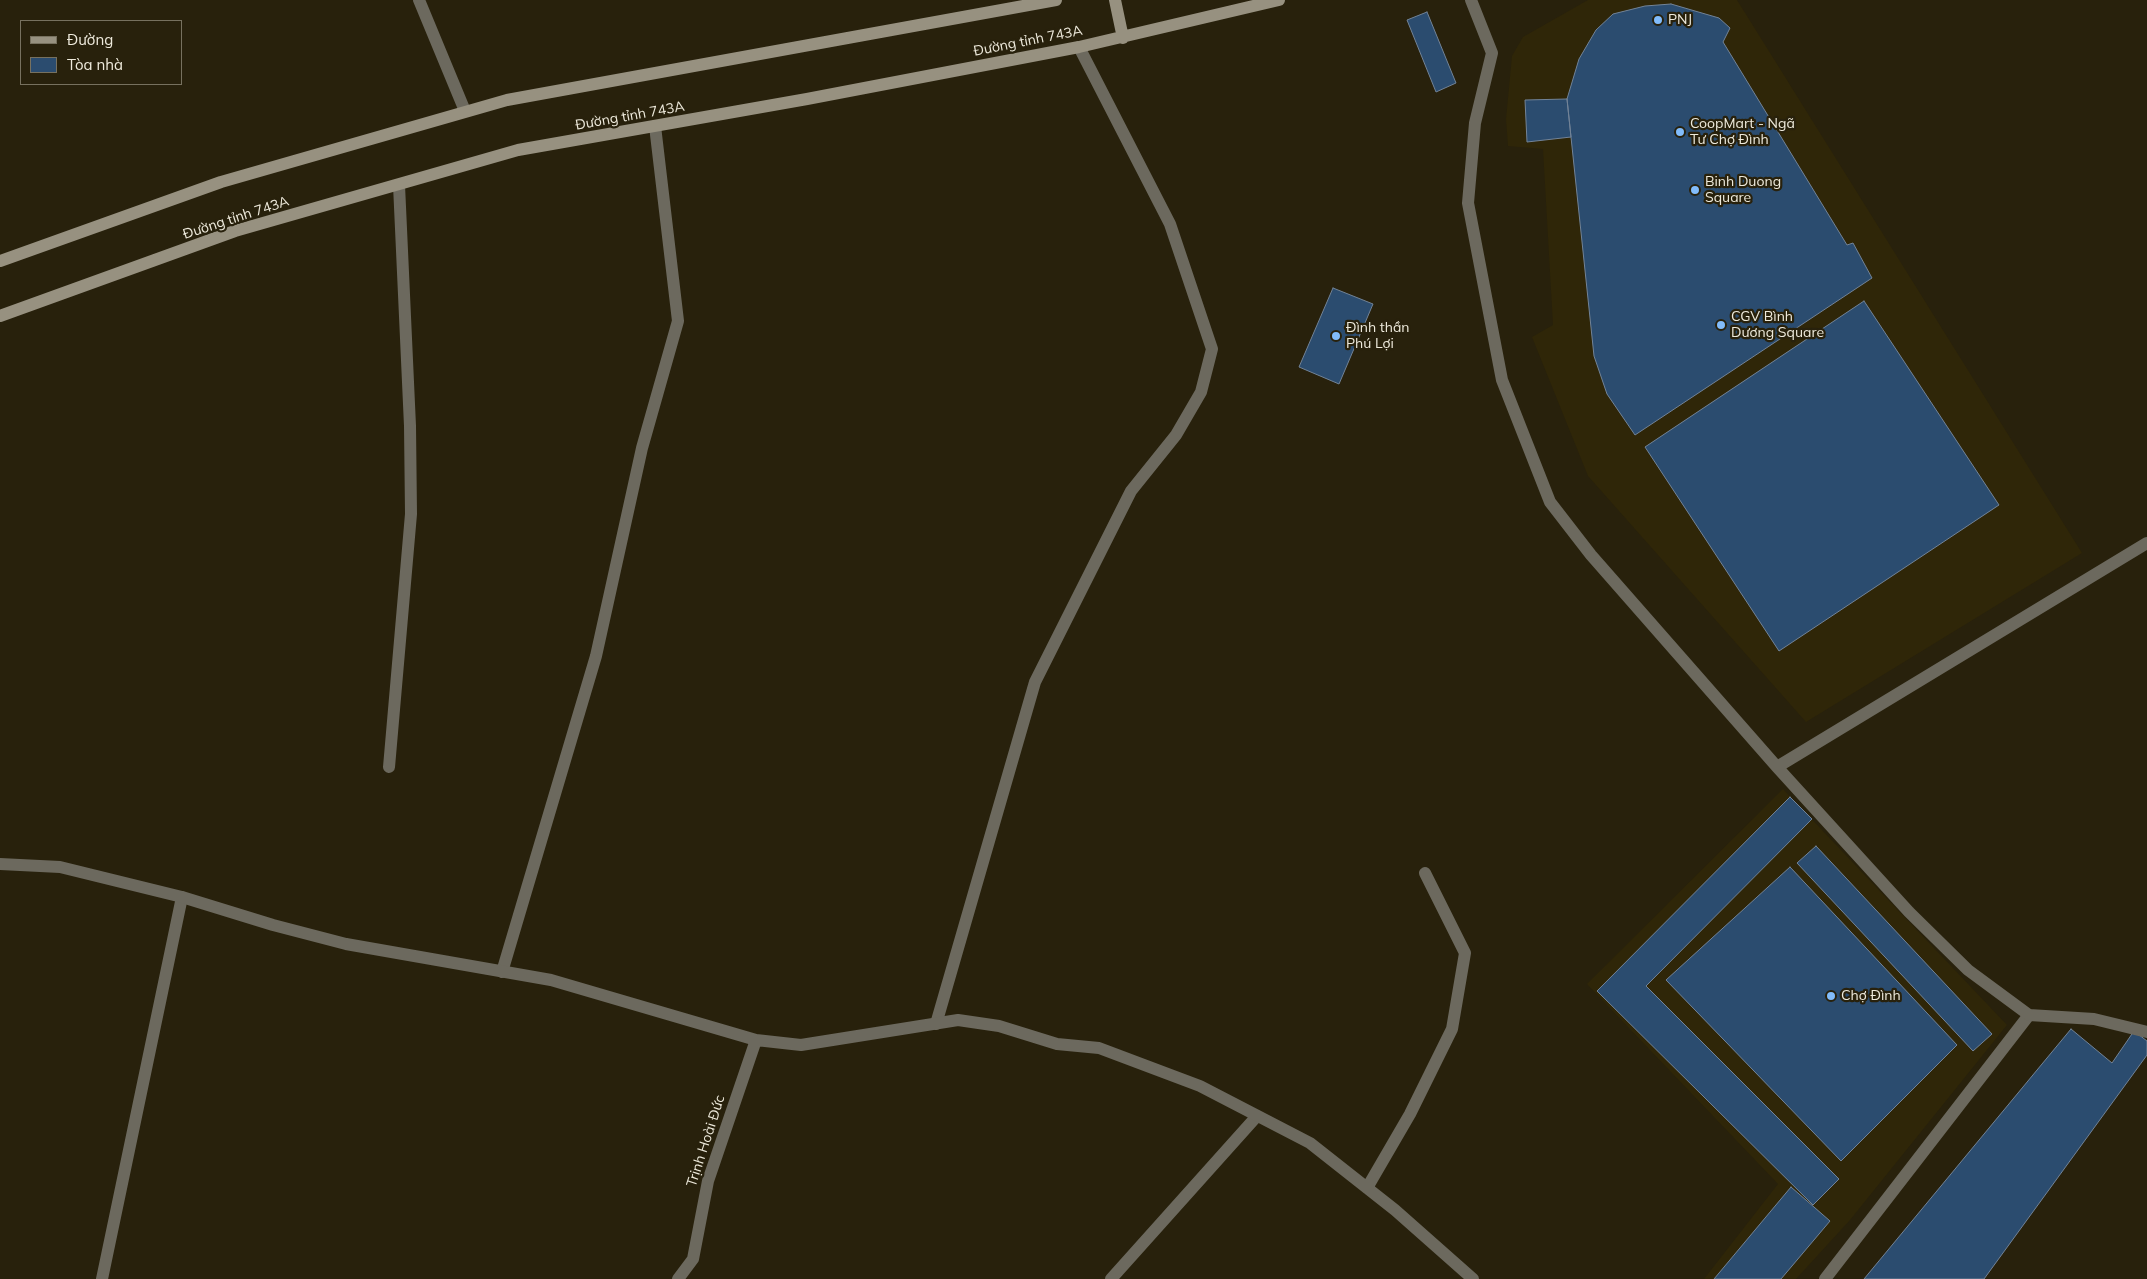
<!DOCTYPE html>
<meta charset="utf-8">
<style>
body{margin:0}
#map{position:relative;width:2147px;height:1279px;overflow:hidden;background:#28210c;font-family:Mulish,sans-serif}
canvas{display:block}
.legend{position:absolute;left:20px;top:20px;width:162px;height:65px;box-sizing:border-box;background:#28210c;border:1px solid #77715f;margin:0;padding:6px 9px;list-style:none;font-size:15px;color:#eeeadc}
.legend li{display:flex;align-items:center;gap:10px;height:25px}
.legend b{width:25px;border:1px solid #77715f}
</style>
<div id="map">
<canvas width="2147" height="1279"></canvas>
<ul class="legend">
<li><b style="height:6px;background:#979180"></b>Đường</li>
<li><b style="height:14px;background:#2b4c6f"></b>Tòa nhà</li>
</ul>
</div>
<script>
const c = document.querySelector('canvas').getContext('2d');
c.lineJoin = 'round';
function fillPath(path, color) { c.fillStyle = color; c.fill(path, 'evenodd'); }
const toPath = rows => new Path2D(rows.map(r => 'M' + r).join(''));
function strokePath(path, color, width, dash) { c.strokeStyle = color; c.lineWidth = width; c.lineCap = dash ? 'butt' : 'round'; c.setLineDash(dash || []); c.stroke(path); }
function label(font, color, halo, rows, align = 'center') {
  c.font = font + ' Mulish,sans-serif'; c.lineWidth = 4.5; c.setLineDash([]); c.textBaseline = 'middle'; c.strokeStyle = halo; c.fillStyle = color; for (const [text, x, y, turn = 0] of rows) {
    c.save(); c.translate(x, y); c.rotate((+turn || 0) * Math.PI / 180); c.textAlign = isNaN(turn) ? turn : align; if (halo) c.strokeText(text, 0, 0); c.fillText(text, 0, 0); c.restore();
  }
}
const built = toPath([
 [1588,0,1737,0,2082,553,1806,722,1588,476,1532,337,1553,325,1543,149,1508,146,1506,119,1512,56,1523,37],
 [1783,789,2007,1025,1850,1220,1796,1279,1704,1279,1778,1184,1587,984]
]);
const building = toPath([
 [1671,4,1719,18,1730,28,1723,42,1847,245,1853,243,1872,278,1635,435,1607,394,1594,356,1567,99,1579,59,1596,30,1613,14,1645,6,1671,4],
 [1427,12,1456,83,1436,92,1407,20,1427,12],
 [1567,99,1571,137,1527,142,1525,100,1567,99],
 [1333,288,1373,304,1339,384,1299,367,1333,288],
 [1864,301,1999,505,1779,651,1645,447,1864,301],
 [1790,797,1812,819,1646,986,1839,1179,1813,1205,1597,991,1790,797],
 [1816,846,1992,1034,1973,1051,1797,863,1816,846],
 [1790,867,1957,1045,1841,1161,1666,980,1790,867],
 [2071,1029,2112,1063,2134,1031,2147,1041,2147,1055,1984,1279,1864,1279,2071,1029],
 [1791,1187,1830,1221,1781,1279,1714,1279,1791,1187]
]);
const lane = toPath([
 [502,972,596,656,642,448,678,321,655,126],
 [936,1024,1035,682,1131,491,1176,435,1201,392,1212,349,1170,224,1079,47],
 [102,1279,182,897],
 [1111,1279,1257,1116],
 [1825,1279,2029,1015]
]);
const street = toPath([
 [419,0,465,111],
 [1471,0,1492,53,1475,123,1468,203,1502,380,1550,502,1591,555,1777,767,1909,912,1968,970,2029,1015,2094,1019,2147,1032],
 [389,767,411,514,410,426,399,185],
 [1777,767,2147,543],
 [0,864,60,867,182,897,273,925,346,944,551,980,756,1040,801,1045,958,1020,999,1026,1057,1044,1099,1048,1200,1086,1310,1143,1395,1210,1473,1279],
 [1367,1188,1410,1114,1452,1029,1465,953,1425,873],
 [678,1279,693,1259,708,1181,756,1040]
]);
const secondary = toPath([
 [1115,0,1123,38],
 [0,261,221,182,507,100,1056,0],
 [0,316,235,231,518,150,807,99,1079,47,1279,0]
]);
const markers = [
 [1658,20,5,"#82bcfa"],
 [1680,132,5,"#82bcfa"],
 [1695,190,5,"#82bcfa"],
 [1721,325,5,"#82bcfa"],
 [1336,336,5,"#82bcfa"],
 [1831,996,5,"#82bcfa"]
];
const poiNames = [
 ["PNJ",1668,20],
 ["CoopMart - Ngã",1690,124],
 ["Tư Chợ Đình",1690,140],
 ["Binh Duong",1705,182],
 ["Square",1705,198],
 ["CGV Bình",1731,317],
 ["Dương Square",1731,333],
 ["Đình thần",1346,328],
 ["Phú Lợi",1346,344],
 ["Chợ Đình",1841,996]
];
const streetNames = [
 ["Đường tỉnh 743A",1028,41,-11],
 ["Đường tỉnh 743A",630,116,-10],
 ["Đường tỉnh 743A",236,218,-18],
 ["Trịnh Hoài Đức",706,1141,-72]
];
fillPath(built, '#2f2608');
fillPath(building, '#2b4c6f');
strokePath(building, '#728397', 1);
strokePath(lane, '#6c695e', 12);
strokePath(street, '#6c695e', 12);
strokePath(secondary, '#979180', 12);
for (const [x, y, r, color] of markers) { const dot = new Path2D(); dot.arc(x, y, r, 0, 2 * Math.PI); c.fillStyle = color; c.fill(dot); strokePath(dot, '#28210c', 2); }
label('14px', '#eeeadc', '#28210c', poiNames, 'left');
label('14px', '#eeeadc', '#28210c', streetNames);
</script>
